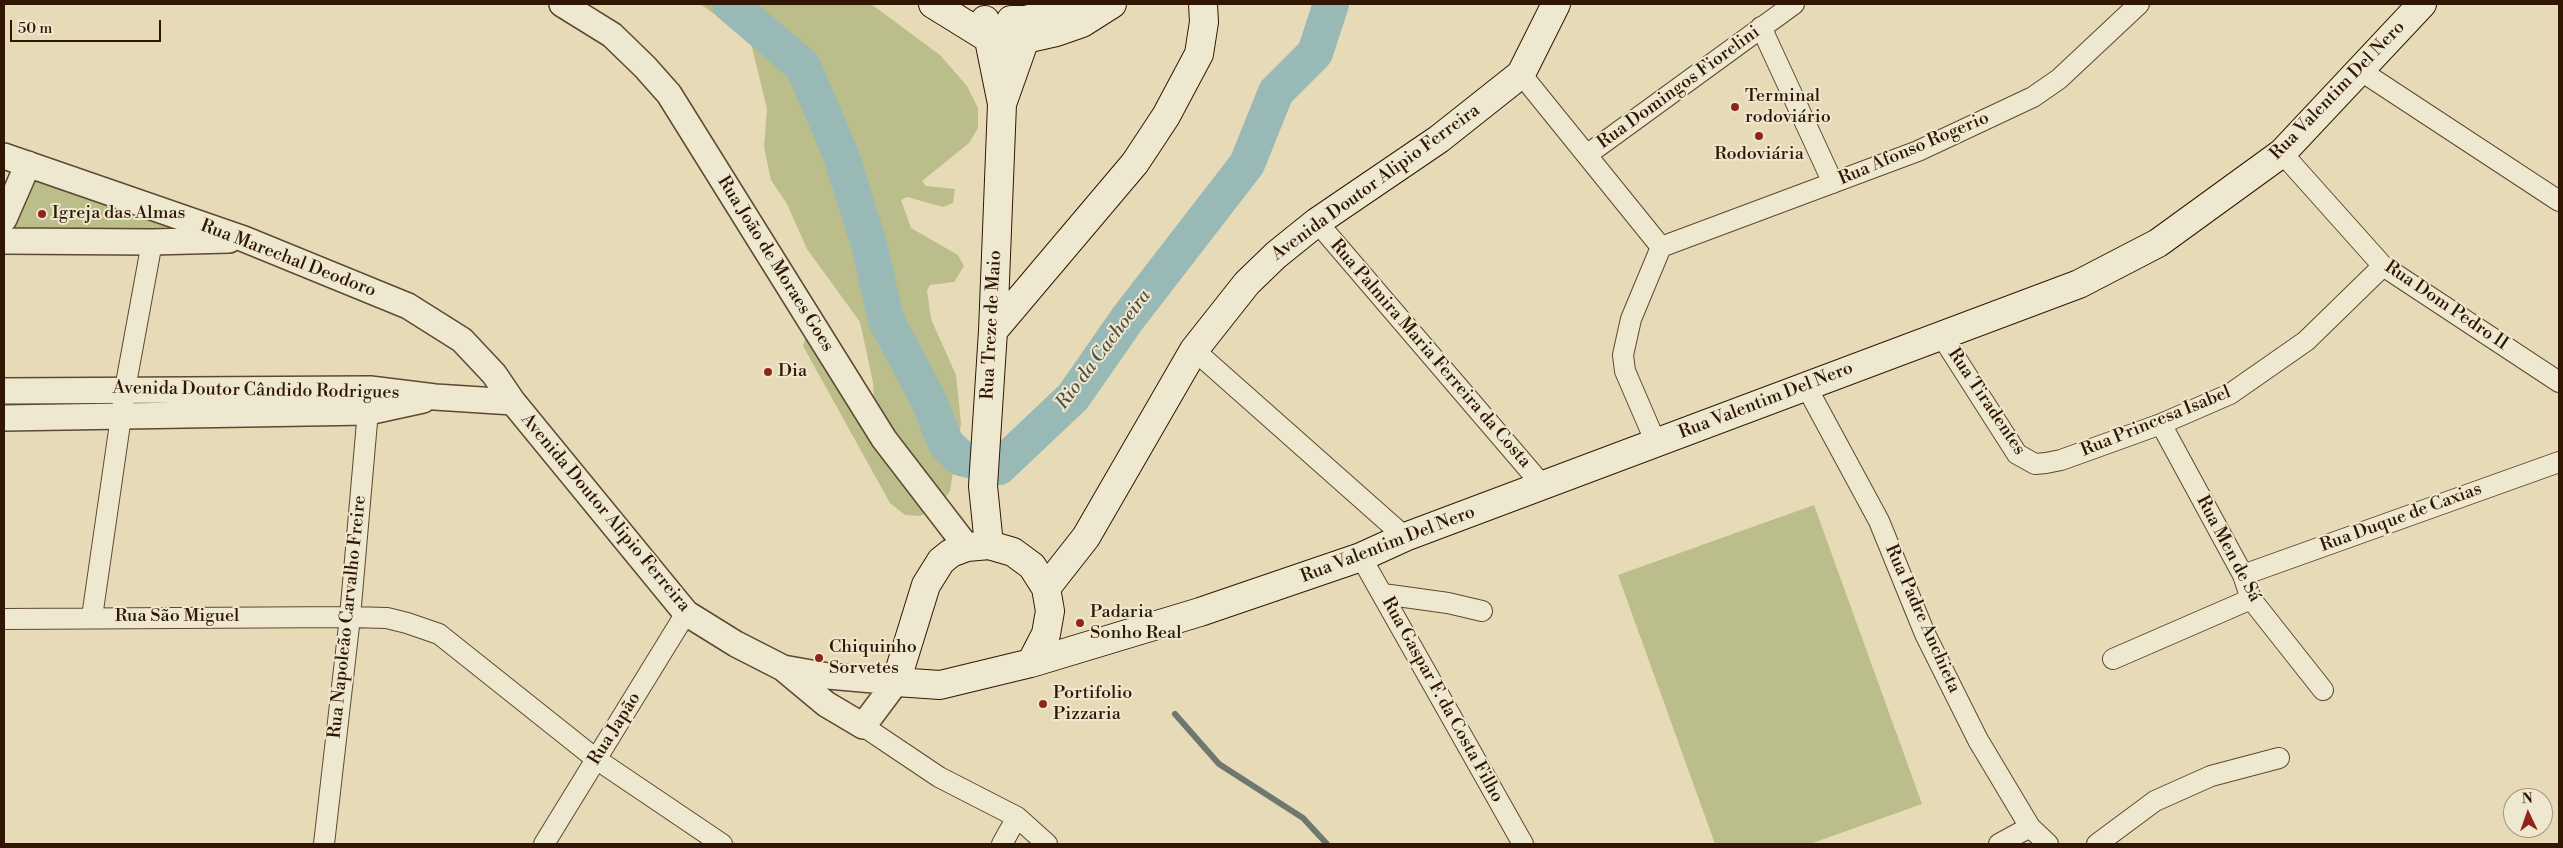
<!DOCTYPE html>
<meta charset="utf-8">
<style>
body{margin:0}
#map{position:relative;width:2563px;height:848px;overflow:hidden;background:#e6dbb6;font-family:"Libre Bodoni",serif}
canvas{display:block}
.frame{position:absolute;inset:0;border:5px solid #311703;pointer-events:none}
.north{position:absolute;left:2503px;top:788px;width:50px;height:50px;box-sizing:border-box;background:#efe8d0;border:1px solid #a3947e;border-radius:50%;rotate:357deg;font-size:14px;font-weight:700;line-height:20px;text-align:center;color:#311703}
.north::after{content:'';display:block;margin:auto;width:18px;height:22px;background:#8f2418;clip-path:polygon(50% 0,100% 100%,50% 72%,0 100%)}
.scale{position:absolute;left:10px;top:20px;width:151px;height:22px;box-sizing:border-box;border:2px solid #311703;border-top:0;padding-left:6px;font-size:15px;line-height:18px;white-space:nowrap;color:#311703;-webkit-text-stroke:4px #efe8d0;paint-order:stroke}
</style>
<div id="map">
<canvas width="2563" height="848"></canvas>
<div class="frame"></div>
<div class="north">N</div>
<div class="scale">50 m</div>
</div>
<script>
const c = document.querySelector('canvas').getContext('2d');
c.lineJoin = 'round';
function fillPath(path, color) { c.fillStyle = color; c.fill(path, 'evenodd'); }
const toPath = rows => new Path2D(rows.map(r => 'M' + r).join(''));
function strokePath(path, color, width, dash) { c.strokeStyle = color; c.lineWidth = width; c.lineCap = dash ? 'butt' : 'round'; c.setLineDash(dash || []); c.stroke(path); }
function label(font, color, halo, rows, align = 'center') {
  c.font = font + ' "Libre Bodoni",serif'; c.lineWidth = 4; c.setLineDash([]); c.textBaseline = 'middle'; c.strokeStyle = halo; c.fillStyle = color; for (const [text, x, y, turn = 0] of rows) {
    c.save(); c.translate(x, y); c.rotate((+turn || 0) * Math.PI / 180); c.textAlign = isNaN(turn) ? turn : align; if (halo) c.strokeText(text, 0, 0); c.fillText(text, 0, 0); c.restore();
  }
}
const green = toPath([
 [700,4,871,4,940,55,967,86,978,108,978,128,969,143,922,181,926,186,955,189,953,203,943,207,907,197,901,200,911,228,958,255,964,266,954,282,930,285,927,290,931,319,956,375,961,423,950,491,939,507,920,516,905,515,890,503,803,346,806,336,875,415,873,382,860,322,807,249,787,204,771,180,764,147,767,109,750,39],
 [34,173,211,231,8,233],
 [1814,505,1922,804,1810,844,1715,844,1618,575]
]);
const stream = toPath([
 [1175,714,1219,764,1303,818,1327,844]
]);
const river = toPath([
 [730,4,803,66,841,155,869,244,886,320,928,399,946,444,961,458,999,467,1073,397,1128,318,1247,164,1276,92,1315,53,1331,4]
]);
const minor = toPath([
 [1761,27,1833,183],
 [2361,71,2559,201],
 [1521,74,1661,247],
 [2282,153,2383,266,2559,382],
 [1588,154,1794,4],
 [1317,222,1543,486],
 [1941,335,2017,454,2035,464,2046,463,2061,460,2161,424,2230,394,2306,341,2383,266],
 [1194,350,1405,537],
 [1806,386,1879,521,1925,634,1978,740,2030,827,2048,844],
 [2161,424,2243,575,2251,599,2323,690],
 [1656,443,1625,371,1623,355,1631,319,1661,247,1918,151,2033,97,2059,79,2139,4],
 [1361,557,1523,844],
 [2243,575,2559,462],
 [1383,594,1448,603,1482,611],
 [92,617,125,389,152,242],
 [4,619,350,617,387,618,407,623,439,634,596,759,722,844],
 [2113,659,2251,599],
 [863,726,939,777,1017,817,1047,844],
 [324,844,350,617,369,399],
 [544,844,686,613],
 [1002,844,1017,817],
 [1999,844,2030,827],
 [2097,844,2155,801,2211,776,2279,758]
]);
const tertiary = toPath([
 [562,4,612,35,645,67,669,94,884,439,967,547],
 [4,156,244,239,408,306,462,340,494,374,513,402,686,613,736,644,783,668,828,676,896,682],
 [4,219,28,164],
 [4,241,152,242,229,240],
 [4,391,370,389,435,397,513,402],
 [4,418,368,412,423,400],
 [784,669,826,704,863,726,896,682]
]);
const secondary = toPath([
 [933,4,988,38,1025,39,1056,32,1082,23,1112,4],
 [985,20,1002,104,993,331,983,486,989,545],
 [1011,20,1025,20,1045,15,1072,4],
 [1002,104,1025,39,1025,22],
 [993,331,1135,163,1166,116,1199,54,1204,22,1203,4],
 [989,545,1013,552,1032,566,1046,588,1050,611,1046,634,1031,663,940,685,896,682,926,585,941,561,951,553,967,547,989,545],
 [1046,588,1086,537,1194,350,1247,283,1276,255,1317,222,1439,139,1521,74,1556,4],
 [1031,663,1200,612,1361,557,1405,537,2079,284,2158,243,2282,153,2422,4]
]);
const markers = [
 [1735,107,5,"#8f2418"],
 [1759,136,5,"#8f2418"],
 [42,214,5,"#8f2418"],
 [768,372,5,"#8f2418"],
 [1080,623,5,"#8f2418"],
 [819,658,5,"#8f2418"],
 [1043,704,5,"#8f2418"]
];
const streetNames = [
 ["Rua Domingos Fiorelini",1679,88,-36],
 ["Rua Valentim Del Nero",2338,91,-46],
 ["Rua Afonso Rogerio",1914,149,-23],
 ["Avenida Doutor Alipio Ferreira",1376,183,-36],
 ["Rua Marechal Deodoro",288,259,21],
 ["Rua João de Moraes Goes",775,264,58],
 ["Rua Dom Pedro II",2446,306,34],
 ["Rua Treze de Maio",992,325,-87],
 ["Rua Palmira Maria Ferreira da Costa",1430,354,49],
 ["Avenida Doutor Cândido Rodrigues",256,391,1],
 ["Rua Valentim Del Nero",1766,401,-21],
 ["Rua Tiradentes",1986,402,56],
 ["Rua Princesa Isabel",2156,422,-22],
 ["Avenida Doutor Alipio Ferreira",605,513,50],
 ["Rua Duque de Caxias",2401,518,-20],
 ["Rua Valentim Del Nero",1388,545,-21],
 ["Rua Men de Sá",2228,549,62],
 ["Rua São Miguel",177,617],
 ["Rua Napoleão Carvalho Freire",348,617,-84],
 ["Rua Padre Anchieta",1922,619,66],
 ["Rua Gaspar F. da Costa Filho",1442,700,61],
 ["Rua Japão",615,729,-58]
];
const poiNames = [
 ["Terminal",1745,97],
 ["rodoviário",1745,118],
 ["Rodoviária",1759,155,"center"],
 ["Igreja das Almas",52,214],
 ["Dia",778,372],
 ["Padaria",1090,613],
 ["Sonho Real",1090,634],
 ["Chiquinho",829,648],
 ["Sorvetes",829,669],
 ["Portifolio",1053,694],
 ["Pizzaria",1053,715]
];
const waterNames = [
 ["Rio da Cachoeira",1104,350,-53]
];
fillPath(green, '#bbbe8a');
strokePath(stream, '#6f786e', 6);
strokePath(river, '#98b9b6', 36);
strokePath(minor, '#5e4830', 22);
strokePath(tertiary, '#5e4830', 28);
strokePath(secondary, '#311703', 30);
strokePath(minor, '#efe8d0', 20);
strokePath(tertiary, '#efe8d0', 25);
strokePath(secondary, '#efe8d0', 28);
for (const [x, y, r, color] of markers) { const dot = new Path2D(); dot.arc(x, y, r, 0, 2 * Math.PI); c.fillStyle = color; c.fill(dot); strokePath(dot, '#efe8d0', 2); }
label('18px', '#311703', '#efe8d0', streetNames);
label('18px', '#311703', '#efe8d0', poiNames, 'left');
label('italic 19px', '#555042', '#efe8d0', waterNames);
</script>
